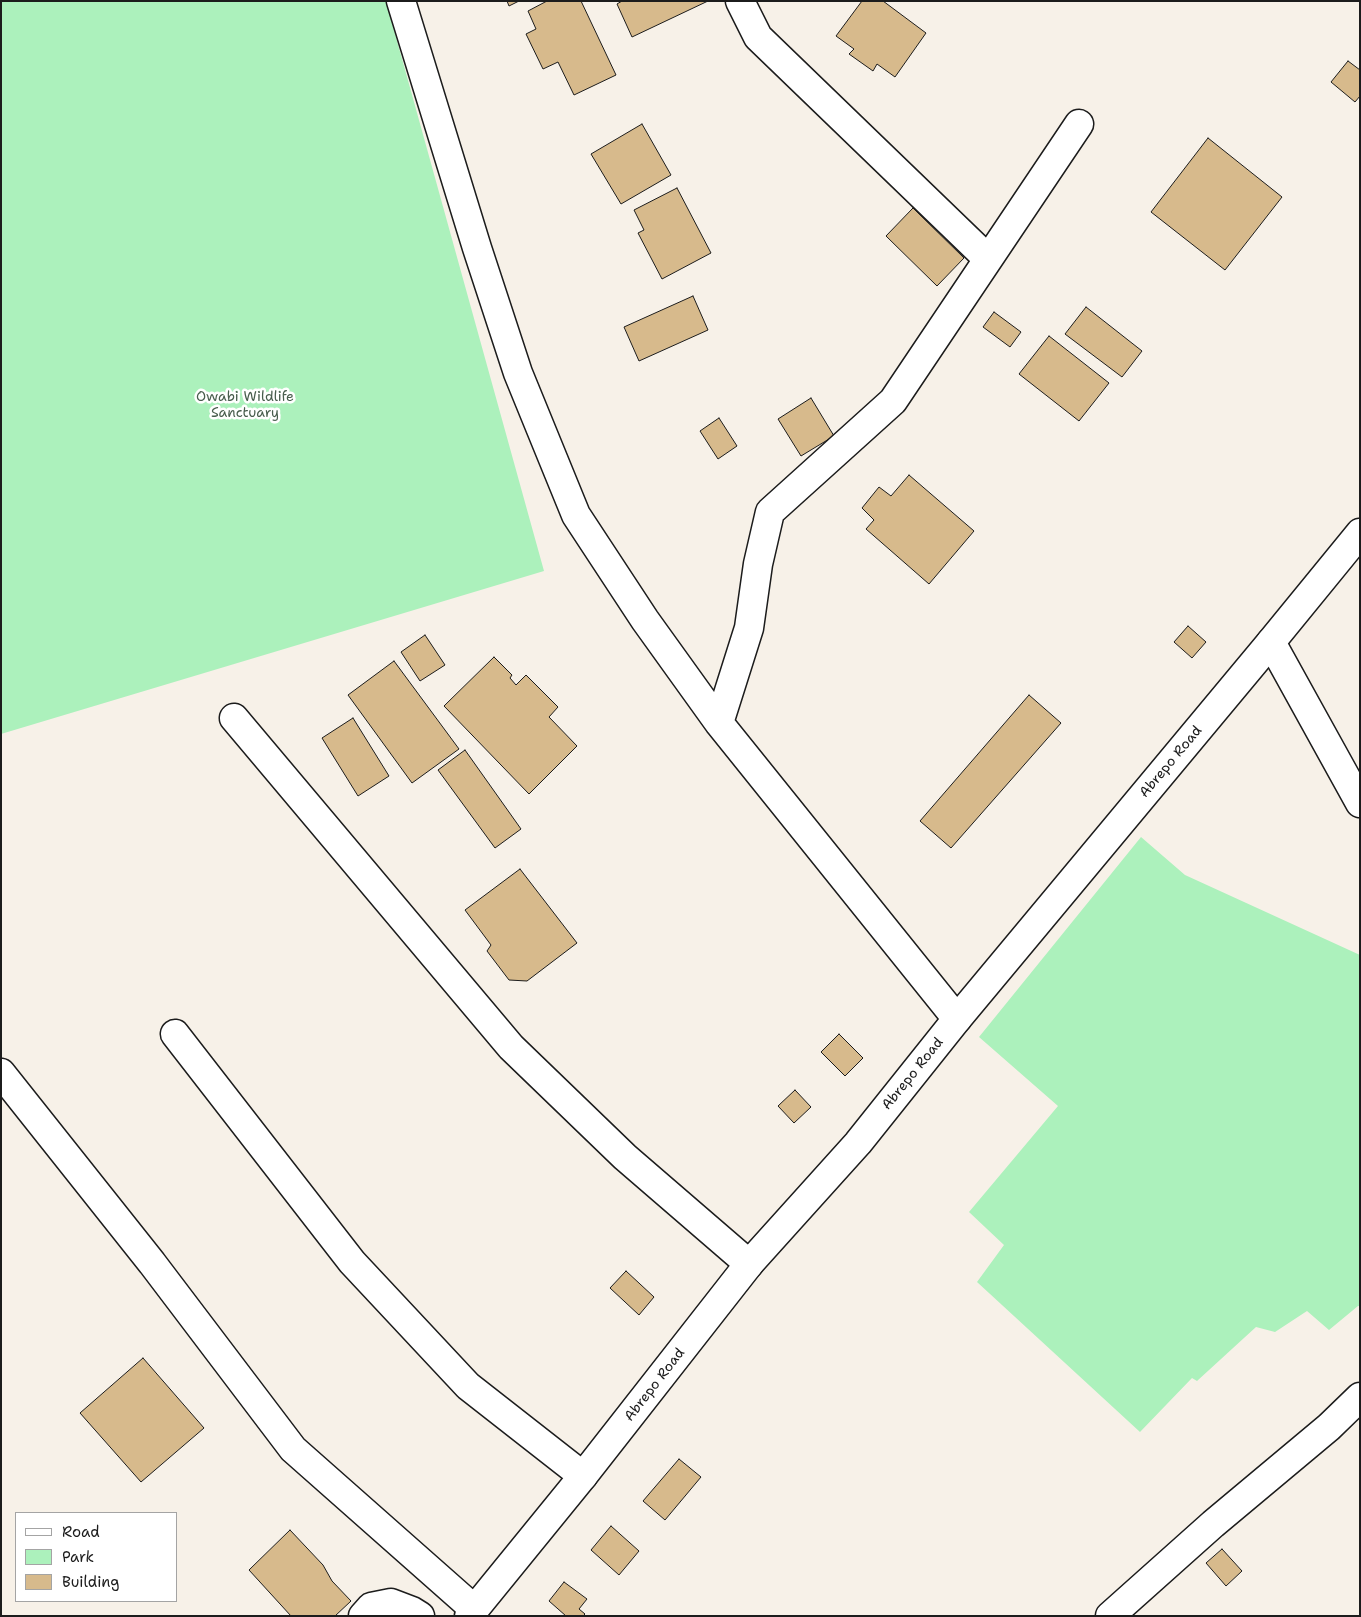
<!DOCTYPE html>
<style>
body{margin:0}
#map{position:relative;width:1361px;height:1617px;overflow:hidden;background:#f7f1e8;font-family:"Shantell Sans",sans-serif}
canvas{display:block}
.frame{position:absolute;inset:0;border:2px solid #1c1c1c;pointer-events:none}
.legend{position:absolute;left:15px;top:1512px;width:162px;height:90px;box-sizing:border-box;background:#fff;border:1px solid #a4a4a4;margin:0;padding:6px 9px;list-style:none;font-size:15px;color:#1c1c1c}
.legend li{display:flex;align-items:center;gap:10px;height:25px}
.legend b{width:25px;border:1px solid #a4a4a4}
</style>
<div id="map">
<canvas width="1361" height="1617"></canvas>
<div class="frame"></div>
<ul class="legend">
<li><b style="height:6px;background:#fff"></b>Road</li>
<li><b style="height:14px;background:#acf1bc"></b>Park</li>
<li><b style="height:14px;background:#d7ba8c"></b>Building</li>
</ul>
</div>
<script>
const c = document.querySelector('canvas').getContext('2d');
c.lineJoin = 'round';
function fillPath(path, color) { c.fillStyle = color; c.fill(path, 'evenodd'); }
const toPath = rows => new Path2D(rows.map(r => 'M' + r).join(''));
function strokePath(path, color, width, dash) { c.strokeStyle = color; c.lineWidth = width; c.lineCap = dash ? 'butt' : 'round'; c.setLineDash(dash || []); c.stroke(path); }
function label(font, color, halo, rows, align = 'center') {
  c.font = font + ' "Shantell Sans",sans-serif'; c.lineWidth = 5; c.setLineDash([]); c.textBaseline = 'middle'; c.strokeStyle = halo; c.fillStyle = color; for (const [text, x, y, turn = 0] of rows) {
    c.save(); c.translate(x, y); c.rotate((+turn || 0) * Math.PI / 180); c.textAlign = isNaN(turn) ? turn : align; if (halo) c.strokeText(text, 0, 0); c.fillText(text, 0, 0); c.restore();
  }
}
const green = toPath([
 [1,1,386,1,544,571,1,734],
 [1141,837,1185,875,1360,955,1360,1306,1358,1306,1329,1330,1307,1311,1275,1332,1256,1327,1197,1381,1192,1378,1140,1432,977,1282,1004,1245,969,1212,1058,1106,979,1037]
]);
const building = toPath([
 [507,1,519,1,509,6,507,1],
 [547,1,581,1,616,75,574,95,558,62,543,69,526,34,536,29,528,11,547,1],
 [622,1,708,1,632,37,617,4,622,1],
 [862,1,883,1,926,33,895,77,877,64,873,71,849,54,854,49,836,36,862,1],
 [1348,61,1360,70,1360,96,1355,102,1331,82,1348,61],
 [642,124,671,175,621,204,591,154,642,124],
 [1208,138,1282,197,1225,270,1151,212,1208,138],
 [677,188,711,253,662,279,638,233,644,230,634,210,677,188],
 [913,208,964,258,937,286,886,236,913,208],
 [693,296,708,330,639,361,624,327,693,296],
 [1086,307,1142,351,1122,377,1065,334,1086,307],
 [994,312,1021,332,1010,347,983,327,994,312],
 [1049,336,1109,383,1079,421,1019,374,1049,336],
 [811,398,834,436,801,456,778,419,811,398],
 [719,418,737,446,718,459,700,431,719,418],
 [909,475,974,531,929,584,866,529,874,520,862,508,879,487,891,496,909,475],
 [1188,626,1206,642,1192,658,1174,642,1188,626],
 [425,635,445,665,420,681,401,652,425,635],
 [494,657,512,675,510,678,516,685,526,675,558,707,549,717,577,746,529,794,444,706,494,657],
 [394,661,459,749,412,783,348,695,394,661],
 [1029,695,1061,723,951,848,920,821,1029,695],
 [353,718,389,776,358,796,322,738,353,718],
 [465,750,521,829,495,848,438,770,465,750],
 [520,869,577,943,527,981,509,980,487,951,491,945,465,910,520,869],
 [839,1034,863,1058,845,1076,821,1052,839,1034],
 [795,1090,811,1107,794,1123,778,1106,795,1090],
 [626,1271,654,1297,639,1315,610,1288,626,1271],
 [143,1358,204,1428,141,1482,80,1413,143,1358],
 [679,1459,701,1477,665,1520,643,1501,679,1459],
 [611,1526,639,1551,619,1575,591,1550,611,1526],
 [290,1530,323,1565,332,1581,351,1601,335,1616,291,1616,249,1570,290,1530],
 [1222,1549,1242,1571,1226,1586,1206,1563,1222,1549],
 [564,1582,587,1599,579,1609,585,1614,583,1616,566,1616,549,1601,564,1582]
]);
const minor = toPath([
 [401,1,477,248,518,373,576,515,645,620,719,723,957,1019],
 [740,1,758,37,988,259],
 [1271,642,1360,803],
 [234,718,511,1047,625,1157,749,1264],
 [719,723,749,628,758,564,770,512,893,401,1079,124],
 [175,1034,352,1262,468,1386,583,1476],
 [1,1073,152,1263,293,1449,474,1609],
 [363,1616,371,1607,391,1603,412,1611,420,1616],
 [1110,1616,1213,1524,1329,1427,1360,1397]
]);
const major = toPath([
 [469,1616,583,1476,749,1264,858,1143,957,1019,1271,642,1360,533]
]);
const parkNames = [
 ["Owabi Wildlife",245,397],
 ["Sanctuary",245,413]
];
const streetNames = [
 ["Abrepo Road",1171,762,-50],
 ["Abrepo Road",913,1074,-51],
 ["Abrepo Road",655,1385,-52]
];
fillPath(green, '#acf1bc');
fillPath(building, '#d7ba8c');
strokePath(building, '#1c1c1c', 1);
strokePath(minor, '#1c1c1c', 31);
strokePath(major, '#1c1c1c', 31);
strokePath(minor, '#fff', 28);
strokePath(major, '#fff', 28);
label('14px', '#475c4c', '#fff', parkNames);
label('14px', '#1c1c1c', '#fff', streetNames);
</script>
